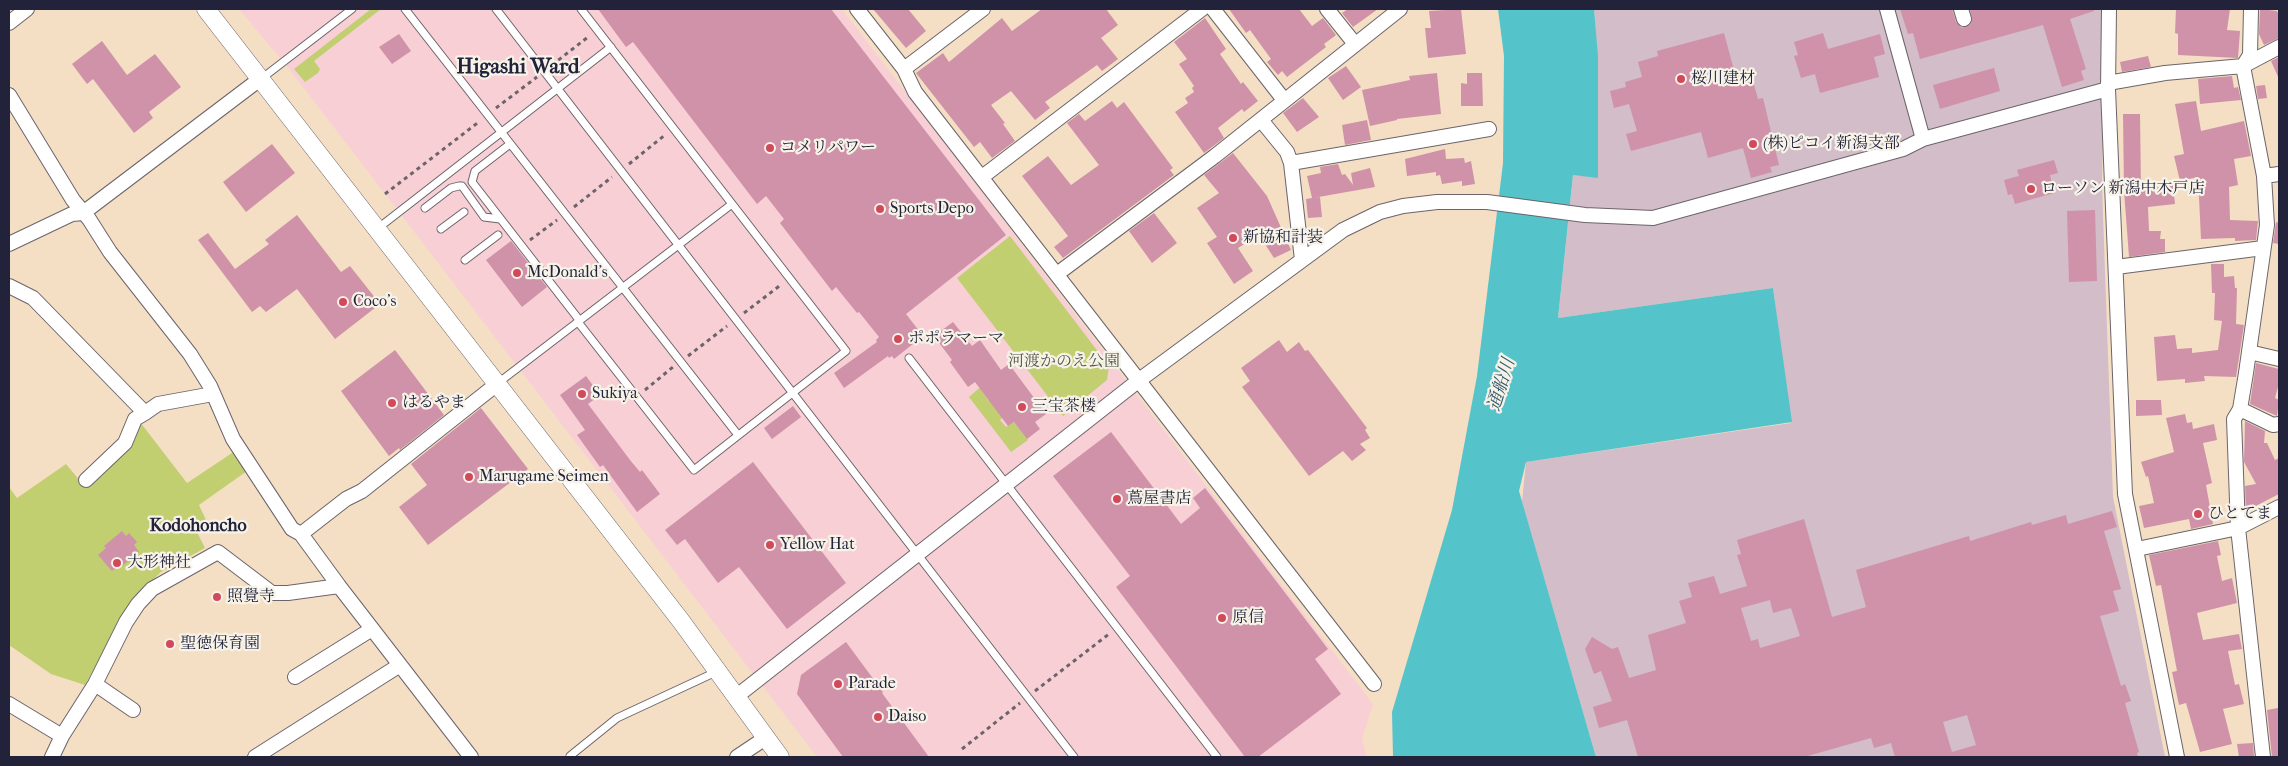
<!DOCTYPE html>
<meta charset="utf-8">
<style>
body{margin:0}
#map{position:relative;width:2288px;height:766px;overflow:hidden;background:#f4dfc4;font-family:"IM FELL French Canon",serif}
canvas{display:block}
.frame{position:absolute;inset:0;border:10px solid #22223b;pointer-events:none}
</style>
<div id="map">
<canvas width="2288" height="766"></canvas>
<div class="frame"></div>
</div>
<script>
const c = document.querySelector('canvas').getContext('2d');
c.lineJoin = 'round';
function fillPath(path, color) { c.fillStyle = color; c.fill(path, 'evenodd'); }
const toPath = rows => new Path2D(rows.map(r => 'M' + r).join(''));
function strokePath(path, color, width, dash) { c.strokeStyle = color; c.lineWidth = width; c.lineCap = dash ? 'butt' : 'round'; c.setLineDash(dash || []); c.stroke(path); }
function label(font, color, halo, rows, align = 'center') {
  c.font = font + ' "IM FELL French Canon","Noto Serif JP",serif'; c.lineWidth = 4.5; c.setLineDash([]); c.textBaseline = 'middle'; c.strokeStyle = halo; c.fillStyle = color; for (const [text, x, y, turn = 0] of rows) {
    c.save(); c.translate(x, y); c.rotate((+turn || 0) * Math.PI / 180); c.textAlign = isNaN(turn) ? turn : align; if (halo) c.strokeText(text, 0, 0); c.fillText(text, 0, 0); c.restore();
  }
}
const built = toPath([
 [239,9,842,9,1373,704,1362,739,1367,757,817,757,290,70]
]);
const industrial = toPath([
 [1594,9,2105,9,2102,186,2113,497,2165,757,1596,757,1522,502,1526,462,1791,423,1773,288,1558,318,1573,175,1598,177,1598,65]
]);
const green = toPath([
 [371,9,381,9,314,61,320,69,318,73,305,82,294,69],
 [1010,236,1109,366,1107,380,1063,416,957,278],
 [985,383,982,391,989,401,995,397,1008,413,1000,420,1006,427,1014,422,1028,440,1011,452,969,397],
 [140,422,187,483,235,451,247,471,199,505,208,524,196,530,205,548,161,572,131,601,85,685,51,674,9,645,9,487,17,498,66,464,86,488,128,447]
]);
const water = toPath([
 [1498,9,1594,9,1598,56,1598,178,1573,175,1558,318,1773,288,1792,422,1526,462,1519,491,1596,757,1393,757,1392,712,1452,510,1477,376,1503,163,1504,56]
]);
const building = toPath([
 [598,9,831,9,1006,235,906,314,923,336,894,359,892,356,889,358,888,356,844,388,834,373,877,342,876,340,879,337,859,312,857,313,836,287,832,291,780,223,784,219,766,196,757,204,633,42,626,47],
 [873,9,908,9,926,31,906,48],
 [1042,9,1106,9,1118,25,1101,38,1118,59,1102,71,1097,65,1045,102,1050,108,1035,120,1011,91,991,105,1005,123,1003,124,1015,141,992,158,980,142,974,147,916,73,943,53,949,62,1002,18,1012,31],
 [1229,9,1299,9,1312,26,1323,18,1336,35,1324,44,1326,47,1287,77,1282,71,1278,75,1267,62,1271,59,1250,30,1246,33],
 [1348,9,1378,9,1353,27,1342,13],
 [1461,9,1466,54,1428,58,1425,28,1431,28,1429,11],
 [1900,9,1952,9,1956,22,1962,28,1970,25,1972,21,1970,9,2094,9,2094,11,2070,19,2086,69,2081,71,2084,80,2062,87,2043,25,1920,59,1913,33,1908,34],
 [2176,9,2230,9,2227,30,2240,31,2238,58,2178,55,2178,34,2175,33],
 [2260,9,2277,11,2279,15,2279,38,2264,45,2259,34],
 [1205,18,1226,49,1220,54,1241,84,1243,82,1258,101,1244,112,1242,109,1218,128,1224,138,1204,153,1175,112,1188,103,1185,98,1194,92,1192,88,1194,86,1179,64,1187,59,1174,42],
 [1724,33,1738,85,1753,81,1758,99,1763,98,1779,165,1770,167,1772,172,1751,178,1743,148,1708,158,1701,132,1631,151,1626,134,1637,131,1629,104,1614,108,1610,91,1626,87,1625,82,1642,77,1638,62,1658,56,1657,51],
 [1823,33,1828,49,1880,34,1885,54,1874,57,1879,77,1820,93,1815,74,1801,78,1794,56,1798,55,1794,42],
 [399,34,411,51,392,64,379,47],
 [102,41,127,75,155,54,181,87,149,112,153,118,134,133,93,79,87,84,72,64],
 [2148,56,2151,67,2122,72,2120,62],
 [2279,57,2279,79,2271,61],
 [1346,66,1361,87,1343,100,1328,78],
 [1994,68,2000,91,1940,109,1933,85],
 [1437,73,1441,114,1397,119,1397,120,1370,126,1362,90,1410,80,1409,76],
 [1467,73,1482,73,1483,106,1461,106,1461,83,1467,84],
 [2232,76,2234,88,2238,87,2241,100,2200,104,2198,79],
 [2265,85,2267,98,2258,99,2256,86],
 [1303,98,1319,117,1297,132,1283,113],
 [1112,101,1117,108,1124,102,1173,168,1170,170,1174,175,1063,258,1054,247,1068,236,1022,176,1048,156,1071,185,1099,165,1067,123,1079,114,1085,121],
 [2196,101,2201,131,2244,121,2251,156,2234,159,2238,185,2229,187,2230,220,2258,221,2256,240,2235,241,2235,238,2201,239,2198,177,2180,181,2174,156,2184,154,2175,104],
 [2123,114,2140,114,2141,190,2173,185,2175,204,2148,207,2149,231,2161,231,2160,239,2165,239,2165,252,2129,257,2124,191],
 [1367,120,1371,140,1345,145,1342,125],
 [272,144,295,173,246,212,223,182],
 [1445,149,1446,159,1464,158,1465,163,1471,161,1475,184,1462,186,1462,181,1442,184,1440,175,1436,176,1436,172,1407,176,1405,159],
 [1233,153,1267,196,1291,250,1274,258,1259,235,1238,248,1253,271,1234,284,1207,243,1217,237,1197,208,1219,193,1204,175],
 [2054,160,2058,173,2050,175,2054,193,2015,204,2012,194,2008,195,2004,180,2019,176,2017,170],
 [1338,164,1342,175,1345,174,1353,185,1351,173,1370,168,1375,187,1313,198,1320,197,1322,217,1308,218,1306,199,1312,198,1307,176,1321,173,1320,167],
 [2095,210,2097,281,2069,282,2067,211],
 [1154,213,1177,243,1152,263,1129,231],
 [297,215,341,272,350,266,380,304,335,339,297,289,266,312,260,306,252,312,198,240,208,233,235,269,269,244,265,240],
 [2276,222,2279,223,2279,244,2273,243],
 [511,241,547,287,522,307,486,260],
 [2211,264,2224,264,2224,277,2234,276,2235,288,2237,288,2236,324,2244,325,2236,377,2204,376,2205,381,2185,383,2185,379,2157,381,2154,337,2175,335,2177,349,2192,348,2192,353,2218,350,2222,321,2214,320,2215,293,2212,293],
 [953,322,972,346,980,340,1001,370,1009,364,1046,414,1035,422,1040,429,1027,439,1014,422,1008,426,975,382,968,387,950,362,952,360,934,336],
 [1279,340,1287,352,1299,342,1305,351,1308,350,1367,428,1365,430,1370,438,1360,444,1366,450,1352,461,1343,451,1309,476,1242,387,1250,381,1241,368],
 [395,350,444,415,400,450,399,448,389,456,341,391],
 [2256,363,2279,369,2279,383,2275,398,2279,400,2277,416,2250,404],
 [586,376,600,395,588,404,630,460,640,472,642,470,660,494,637,512,603,465,600,467,577,435,585,430,560,395],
 [2136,400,2161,400,2162,415,2136,416],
 [793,406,801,417,772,439,764,428],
 [481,408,528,469,428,545,399,507,427,485,411,464],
 [2185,414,2187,423,2192,422,2193,429,2214,424,2217,440,2203,443,2212,483,2206,485,2213,524,2191,529,2189,519,2144,528,2139,506,2154,503,2148,476,2146,477,2141,462,2174,452,2166,418],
 [2245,421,2265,431,2264,443,2267,443,2275,460,2279,458,2279,494,2246,511,2245,486,2256,484,2244,462],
 [1111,432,1181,524,1200,508,1193,498,1205,488,1328,649,1315,659,1341,694,1258,757,1245,757,1116,587,1130,576,1053,476],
 [753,462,846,583,787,629,739,567,718,583,685,539,677,545,665,530],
 [2112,511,2117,527,2104,531,2121,589,2113,591,2119,611,2100,616,2121,686,2125,684,2131,701,2125,703,2139,752,2137,753,2138,757,1895,757,1891,743,1874,748,1871,738,1804,757,1638,757,1627,720,1599,728,1593,707,1612,701,1601,671,1594,674,1585,649,1592,637,1612,649,1618,647,1629,678,1656,670,1648,635,1686,623,1679,601,1692,597,1688,583,1714,576,1720,594,1747,586,1737,555,1741,554,1737,540,1804,519,1832,617,1866,607,1856,570,1969,536,1970,541,2031,522,2032,525,2066,515,2068,524],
 [1770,600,1773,613,1791,608,1800,636,1760,648,1758,639,1751,641,1741,608],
 [1967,715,1976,745,1952,752,1943,722],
 [122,531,126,536,129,533,137,542,134,545,139,552,122,566,120,564,112,571,98,555,106,548,104,546],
 [2218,541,2221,555,2217,556,2222,581,2232,578,2237,603,2197,613,2203,640,2239,634,2242,649,2228,651,2235,685,2239,684,2244,704,2223,709,2232,744,2200,752,2186,703,2179,705,2172,672,2177,671,2161,585,2156,586,2149,555],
 [846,642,883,692,882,693,929,757,843,757,797,694,801,675],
 [2278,708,2279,757,2272,757,2267,710],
 [2253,743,2254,757,2239,757,2237,744]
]);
const path = toPath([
 [552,65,588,37],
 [496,108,537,77],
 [629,164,665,135],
 [385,194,480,121],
 [574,207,612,177],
 [530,240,557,220],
 [744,313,782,284],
 [688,356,727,326],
 [645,390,673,367],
 [1035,691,1109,634],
 [962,749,1020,703]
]);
const service = toPath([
 [405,9,738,435],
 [496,9,1074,757],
 [261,79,352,9],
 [510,144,475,171,472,182,580,321],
 [425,208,451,188,459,186,462,186,484,217,500,219],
 [377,229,611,47],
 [441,229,464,212],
 [465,260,498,235],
 [578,322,694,470,846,351,581,9],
 [909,358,1217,757],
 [498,383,732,204],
 [570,756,617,718,718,671]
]);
const minor = toPath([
 [857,9,904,69,915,92,1374,684],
 [1213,9,1284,100],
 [1327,9,1355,44],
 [1887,9,1923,139],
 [1961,9,1964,19],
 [2109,9,2108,89,2125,494,2177,757],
 [2251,9,2250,55,2243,66,2264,176,2267,225,2246,373,2240,409,2234,419,2238,528,2263,757],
 [9,23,27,9],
 [904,69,983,9],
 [2108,83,2165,73,2243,66,2279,47],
 [9,95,73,200,89,219,110,252,190,354,210,386,233,439,292,529,301,534,339,586,471,757],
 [1261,120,1287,152,1291,163,1302,260],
 [1291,163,1489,129],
 [2264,176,2279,174],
 [982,177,1202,9],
 [9,244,72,214,83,213,260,79],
 [2116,267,2263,248],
 [1057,274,1215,156,1400,9],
 [9,286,33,298,145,413],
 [2249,352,2279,359],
 [2240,409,2273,425,2279,424],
 [86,480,125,443,135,419,145,413,158,404,213,394],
 [301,534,346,499,362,491,497,384],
 [2137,549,2238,528,2279,507],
 [295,677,372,629],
 [95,684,133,710],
 [737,696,1138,381,1343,230,1380,212,1403,206,1437,202,1487,202,1585,215,1653,218,1903,149,1923,139,2108,89],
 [9,704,62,736],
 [52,757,62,736,95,684,126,622,138,604,152,589,218,552,272,593,288,593,339,586],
 [255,757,400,665],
 [737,757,767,737]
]);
const tertiary = toPath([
 [206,9,681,621,780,757]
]);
const markers = [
 [1681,79,5,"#d1495b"],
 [1753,144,5,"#d1495b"],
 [770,148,5,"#d1495b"],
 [2031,189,5,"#d1495b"],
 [880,209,5,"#d1495b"],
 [1233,238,5,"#d1495b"],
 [517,273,5,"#d1495b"],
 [343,302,5,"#d1495b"],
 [898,339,5,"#d1495b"],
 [582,394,5,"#d1495b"],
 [392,403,5,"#d1495b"],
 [1022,407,5,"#d1495b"],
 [469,477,5,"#d1495b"],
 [1117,499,5,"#d1495b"],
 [2198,514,5,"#d1495b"],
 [770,545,5,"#d1495b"],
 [117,563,5,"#d1495b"],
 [217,597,5,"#d1495b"],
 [1222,618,5,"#d1495b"],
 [170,644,5,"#d1495b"],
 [838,684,5,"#d1495b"],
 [878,717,5,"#d1495b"]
];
const poiNames = [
 ["桜川建材",1691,79],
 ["(株)ピコイ新潟支部",1763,144],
 ["コメリパワー",780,148],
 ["ローソン 新潟中木戸店",2041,189],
 ["Sports Depo",890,209],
 ["新協和計装",1243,238],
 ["McDonald's",527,273],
 ["Coco's",353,302],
 ["ポポラマーマ",908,339],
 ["Sukiya",592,394],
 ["はるやま",402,403],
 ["三宝茶楼",1032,407],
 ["Marugame Seimen",479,477],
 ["蔦屋書店",1127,499],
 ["ひとてま",2208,514],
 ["Yellow Hat",780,545],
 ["大形神社",127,563],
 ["照覺寺",227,597],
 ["原信",1232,618],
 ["聖徳保育園",180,644],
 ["Parade",848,684],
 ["Daiso",888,717]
];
const parkNames = [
 ["河渡かのえ公園",1064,362]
];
const waterNames = [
 ["通船川",1502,385,-73]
];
const neighbourhoodNames = [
 ["Kodohoncho",198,527]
];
const districtNames = [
 ["Higashi Ward",518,68]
];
fillPath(built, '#f7cfd5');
fillPath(industrial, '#d2bdc8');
fillPath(green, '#c1cf71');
fillPath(water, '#55c3ca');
fillPath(building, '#cf92a9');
strokePath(service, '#6c646b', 9);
strokePath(minor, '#6c646b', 16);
strokePath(tertiary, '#6c646b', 19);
strokePath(path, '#6c646b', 3, [4, 4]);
strokePath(service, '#fff', 7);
strokePath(minor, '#fff', 14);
strokePath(tertiary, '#fff', 18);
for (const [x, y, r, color] of markers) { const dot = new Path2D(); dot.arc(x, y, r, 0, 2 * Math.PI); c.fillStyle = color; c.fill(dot); strokePath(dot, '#f7f3e8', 2); }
label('16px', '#22223b', '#f7f3e8', poiNames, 'left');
label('16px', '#52564b', '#f7f3e8', parkNames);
label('italic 18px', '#345a6d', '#f7f3e8', waterNames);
label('bold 18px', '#22223b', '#f7f3e8', neighbourhoodNames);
label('bold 21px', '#22223b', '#f7f3e8', districtNames);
</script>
